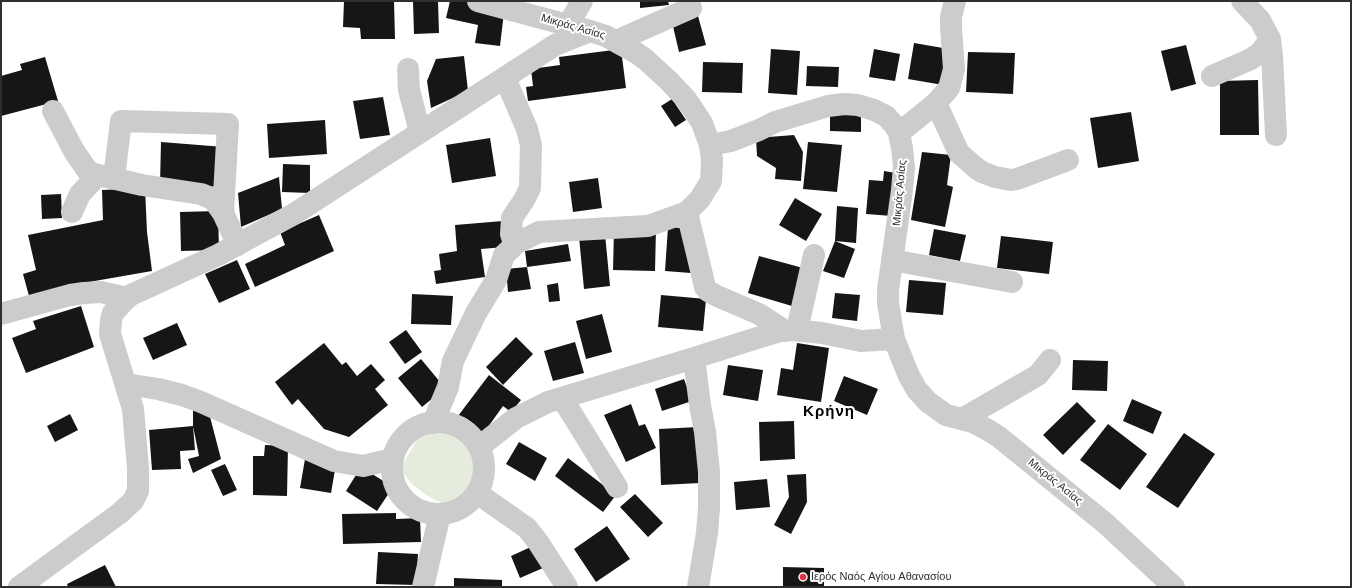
<!DOCTYPE html>
<meta charset="utf-8">
<style>
body{margin:0}
#map{position:relative;width:1352px;height:588px;overflow:hidden;background:#fff;font-family:"DM Sans",sans-serif}
canvas{display:block}
.frame{position:absolute;inset:0;border:2px solid #2f2f2f;pointer-events:none}
</style>
<div id="map">
<canvas width="1352" height="588"></canvas>
<div class="frame"></div>
</div>
<script>
const c = document.querySelector('canvas').getContext('2d');
c.lineJoin = 'round';
function fillPath(path, color) { c.fillStyle = color; c.fill(path, 'evenodd'); }
const toPath = rows => new Path2D(rows.map(r => 'M' + r).join(''));
function strokePath(path, color, width, dash) { c.strokeStyle = color; c.lineWidth = width; c.lineCap = dash ? 'butt' : 'round'; c.setLineDash(dash || []); c.stroke(path); }
function label(font, color, halo, rows, align = 'center') {
  c.font = font + ' "DM Sans",sans-serif'; c.lineWidth = 4; c.setLineDash([]); c.textBaseline = 'middle'; c.strokeStyle = halo; c.fillStyle = color; for (const [text, x, y, turn = 0] of rows) {
    c.save(); c.translate(x, y); c.rotate((+turn || 0) * Math.PI / 180); c.textAlign = isNaN(turn) ? turn : align; if (halo) c.strokeText(text, 0, 0); c.fillText(text, 0, 0); c.restore();
  }
}
const green = toPath([
 [421,433,439,433,455,435,469,443,475,453,478,461,479,473,476,484,472,493,464,500,456,503,447,504,437,501,426,495,412,484,400,469]
]);
const building = toPath([
 [344,1,394,1,395,39,361,39,360,28,343,27],
 [450,1,470,1,504,12,500,46,475,43,478,25,446,18],
 [640,1,668,1,669,5,640,8],
 [413,2,438,2,439,33,414,34],
 [698,16,706,45,679,52,672,22],
 [914,43,949,49,943,85,908,79],
 [1186,45,1196,84,1171,91,1161,51],
 [621,49,626,88,528,101,526,87,533,86,531,69,560,65,559,57],
 [771,49,800,51,797,95,768,93],
 [874,49,900,54,895,81,869,77],
 [968,52,1015,53,1013,94,966,92],
 [464,56,468,91,431,108,427,81,436,59],
 [45,57,58,101,1,116,1,76,22,70,20,64],
 [703,62,743,63,742,93,702,92],
 [807,66,839,67,838,87,806,86],
 [1258,80,1259,135,1220,135,1220,81],
 [383,97,390,135,360,139,353,101],
 [672,99,686,120,675,127,661,106],
 [830,112,861,112,861,132,830,131],
 [1131,112,1139,161,1098,168,1090,118],
 [325,120,327,154,269,158,267,124],
 [794,135,803,152,801,181,775,179,776,168,757,156,756,138],
 [490,138,496,176,452,183,446,145],
 [161,142,224,147,221,187,160,184],
 [808,142,842,145,837,192,803,189],
 [922,152,951,155,947,185,953,187,945,227,911,220],
 [283,164,310,165,310,193,282,192],
 [884,171,896,173,892,216,866,214,869,180,883,181],
 [279,177,282,209,241,227,238,193],
 [598,178,602,208,573,212,569,182],
 [145,188,147,232,152,271,66,286,29,296,23,274,36,270,28,235,103,220,102,190],
 [61,194,62,218,42,219,41,195],
 [795,198,822,214,806,241,779,225],
 [837,206,858,208,856,243,835,241],
 [218,211,219,250,181,251,180,212],
 [319,215,334,251,255,287,245,264,285,245,280,232],
 [503,221,505,247,481,249,485,277,436,284,434,271,441,270,439,254,457,251,455,225],
 [668,227,681,228,691,273,665,271],
 [614,229,656,229,655,271,613,270],
 [934,229,966,235,960,261,929,255],
 [605,234,610,286,584,289,579,237],
 [1001,236,1053,242,1049,274,997,268],
 [835,241,855,249,844,278,823,271],
 [568,244,571,261,527,267,525,251],
 [759,256,803,268,792,306,748,293],
 [237,260,250,289,219,303,205,274],
 [527,267,531,289,508,292,506,269],
 [909,280,946,283,943,315,906,312],
 [558,283,560,301,549,302,547,285],
 [835,293,860,295,857,321,832,318],
 [412,294,453,296,451,325,411,324],
 [661,295,706,299,703,331,658,327],
 [81,306,94,347,26,373,12,338,36,329,33,321],
 [602,314,612,352,586,359,576,321],
 [177,323,187,345,153,360,143,338],
 [406,330,422,352,405,364,389,342],
 [516,337,533,354,503,385,486,367],
 [575,342,584,373,553,381,544,351],
 [324,343,342,365,346,362,357,376,371,364,385,380,375,389,388,405,349,437,324,429,298,399,292,405,275,382],
 [797,343,829,348,821,402,777,395,781,368,793,370],
 [421,359,445,388,422,407,398,378],
 [1073,360,1108,361,1107,391,1072,390],
 [728,365,763,370,758,401,723,395],
 [489,375,521,400,511,412,503,406,483,434,458,416],
 [844,376,878,389,867,415,834,401],
 [684,379,692,401,662,411,655,389],
 [1132,399,1162,412,1153,434,1123,421],
 [1077,402,1096,421,1063,455,1043,435],
 [631,404,639,426,645,424,656,448,626,462,604,415],
 [193,407,208,409,221,459,193,473,188,459,199,456,193,426],
 [70,414,78,430,55,442,47,426],
 [794,421,795,459,760,461,759,422],
 [1108,424,1147,454,1120,490,1080,460],
 [193,426,195,450,180,451,181,469,152,470,149,430],
 [698,427,700,483,661,485,659,429],
 [1184,433,1215,454,1178,508,1146,487],
 [519,442,547,458,535,481,506,464],
 [265,445,288,446,287,496,253,495,253,456,264,456],
 [568,458,616,495,603,512,555,476],
 [305,459,336,464,331,493,300,488],
 [225,464,237,490,223,496,211,470],
 [361,467,393,487,377,511,346,491],
 [806,474,807,502,791,534,774,525,789,497,787,475],
 [767,479,770,507,736,510,734,482],
 [635,494,663,523,648,537,620,507],
 [396,513,396,519,420,518,421,542,343,544,342,514],
 [607,526,630,559,596,582,574,549],
 [533,546,543,568,520,578,511,556],
 [378,552,418,554,416,585,376,584],
 [105,565,116,587,68,587,67,584],
 [783,567,824,568,824,587,783,587],
 [454,578,502,580,502,587,454,587]
]);
const minor = toPath([
 [478,1,590,31,606,36,635,52,645,59,668,80,686,99,702,123,710,145,731,141,759,130,775,122,828,106,844,104,858,105,874,110,886,116,895,126,899,133,902,148,904,167,902,190,888,290,888,303,894,339,909,376,917,390,928,402,946,415,973,422,988,430,999,437,1105,523,1174,587],
 [1242,1,1260,20,1270,39,1272,55,1276,135],
 [568,25,582,1],
 [616,41,691,8],
 [408,69,409,90,420,132],
 [1212,76,1251,59,1261,52,1270,39],
 [505,78,527,129,531,145,530,188,524,200,512,218,511,234,513,240,517,243],
 [936,103,959,153,976,168,982,172,995,177,1011,180,1017,179,1068,160],
 [53,111,74,151,87,170,94,174,142,185,201,194,213,199,223,213,238,245],
 [899,133,936,103,949,88,954,69,951,27,951,17,955,1],
 [114,178,121,121,228,124,223,213],
 [72,212,80,194,98,175],
 [687,212,705,287,708,291,717,296,759,314,785,331],
 [892,260,1012,282],
 [1,314,70,295,84,293,101,292,127,298],
 [797,330,814,255],
 [126,384,158,389,182,395,201,402,334,461,363,466,393,459],
 [562,398,617,487],
 [962,419,1038,375,1050,360],
 '392 468a46 46 0 1 1 92 0a46 46 0 1 1-92 0Z',
 [433,423,448,387,453,361,476,313,496,280,504,255,517,243,539,232,648,226,687,212,700,199,711,181,712,160,710,145],
 [479,447,516,418,548,402,694,358],
 [477,493,527,528,538,542,567,587],
 [19,587,120,513,133,501,138,491,138,468,133,409,110,334,111,320,113,313,124,301,131,295,218,255,294,214,555,45,590,31],
 [423,587,440,514],
 [698,587,707,533,709,508,709,472,705,432,700,405,694,358,757,338,781,331,793,330,822,333,861,341,894,339]
]);
const markers = [
 [803,577,4,"#e63148"]
];
const streetNames = [
 ["Μικράς Ασίας",573,27,16],
 ["Μικράς Ασίας",900,193,-85],
 ["Μικράς Ασίας",1055,482,39]
];
const poiNames = [
 ["Ιερός Ναός Αγίου Αθανασίου",811,577]
];
const districtNames = [
 ["Κρήνη",829,412]
];
fillPath(green, '#e6ecdd');
fillPath(building, '#161616');
strokePath(minor, '#ccc', 22);
for (const [x, y, r, color] of markers) { const dot = new Path2D(); dot.arc(x, y, r, 0, 2 * Math.PI); c.fillStyle = color; c.fill(dot); strokePath(dot, '#fff', 1.5); }
label('11px', '#2f2f2f', '#fff', streetNames);
label('11px', '#2f2f2f', '#fff', poiNames, 'left');
c.letterSpacing = '1px';
label('bold 15px', '#000', '#fff', districtNames);
c.letterSpacing = '0px';
</script>
